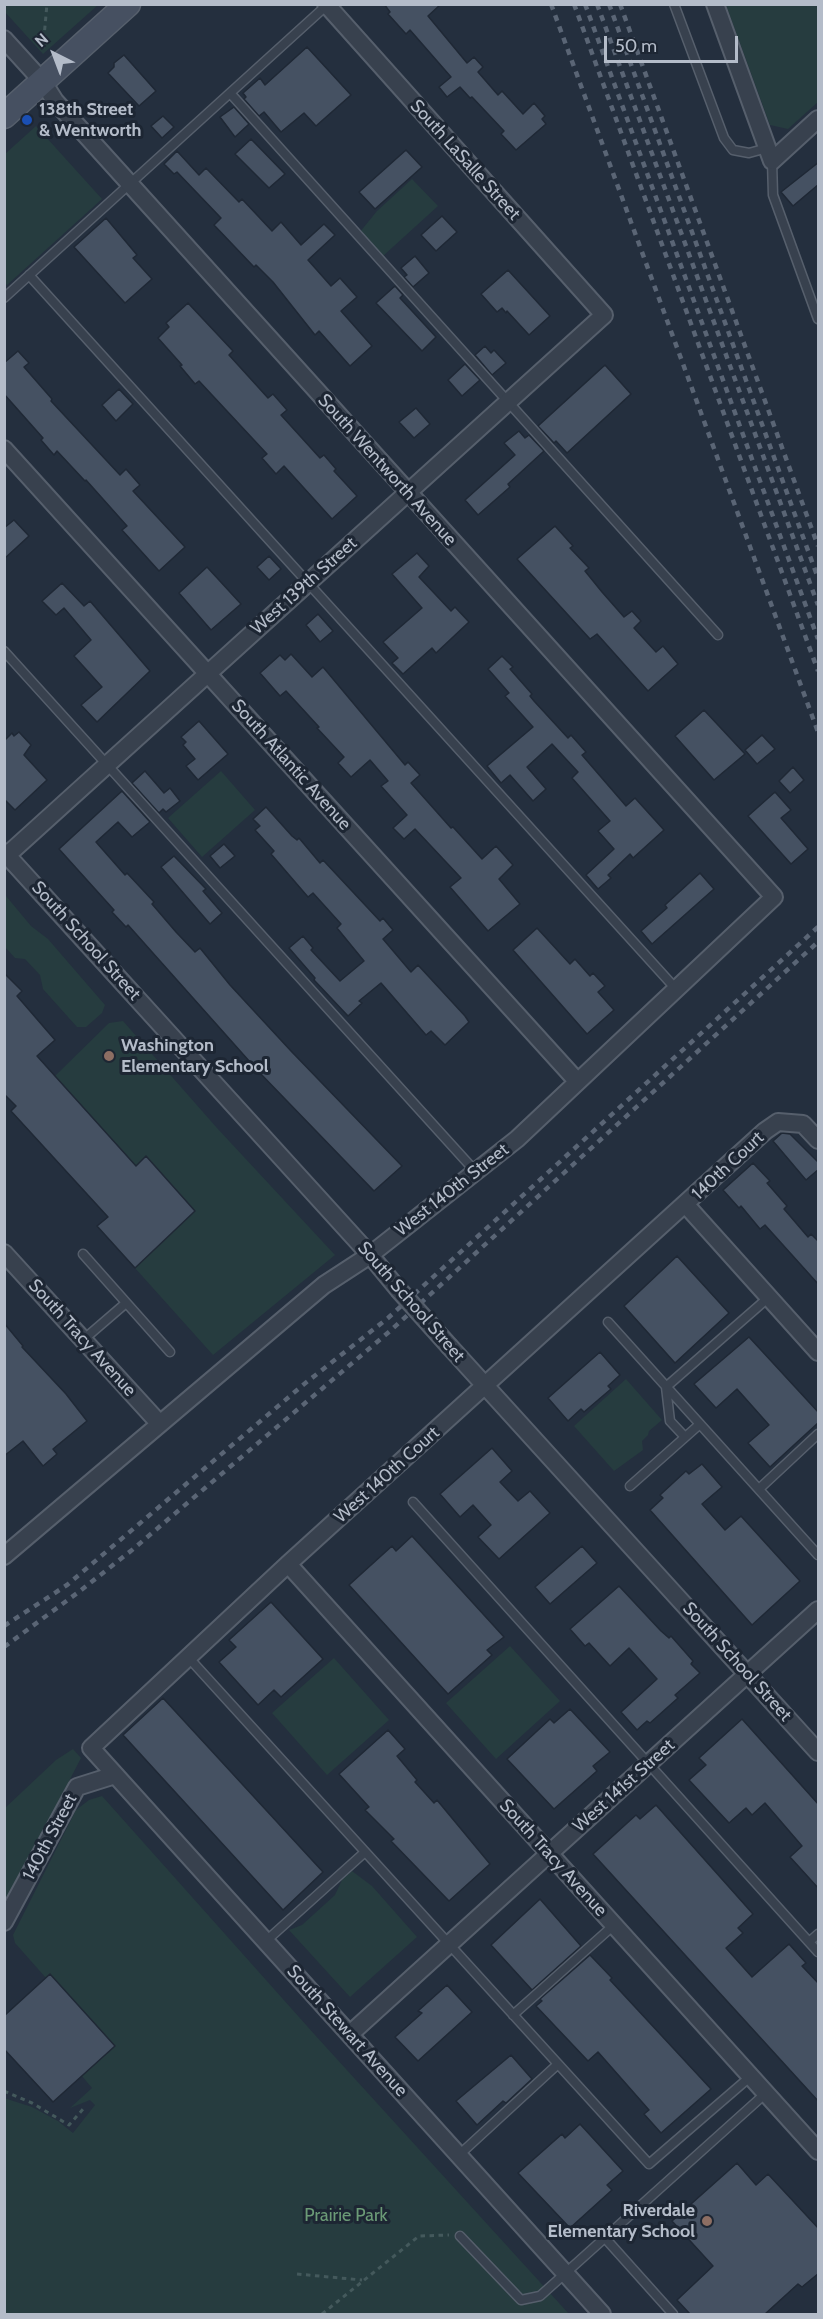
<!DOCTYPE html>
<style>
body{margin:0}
#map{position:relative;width:823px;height:2319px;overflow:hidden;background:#242f3e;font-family:Cabin,sans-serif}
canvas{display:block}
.frame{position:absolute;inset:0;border:6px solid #b4bcc9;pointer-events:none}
.north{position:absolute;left:24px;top:24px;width:60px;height:60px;-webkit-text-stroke:4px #1d2633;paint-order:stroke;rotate:318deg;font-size:16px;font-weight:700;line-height:24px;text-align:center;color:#b4bcc9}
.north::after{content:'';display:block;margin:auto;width:21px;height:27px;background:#b4bcc9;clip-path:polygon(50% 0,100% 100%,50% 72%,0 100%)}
.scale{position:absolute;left:604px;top:36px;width:134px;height:27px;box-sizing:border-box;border:3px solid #b4bcc9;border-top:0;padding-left:8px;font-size:18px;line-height:21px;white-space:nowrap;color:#b4bcc9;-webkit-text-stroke:4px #1d2633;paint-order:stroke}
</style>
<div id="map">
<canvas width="823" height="2319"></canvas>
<div class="frame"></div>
<div class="north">N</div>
<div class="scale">50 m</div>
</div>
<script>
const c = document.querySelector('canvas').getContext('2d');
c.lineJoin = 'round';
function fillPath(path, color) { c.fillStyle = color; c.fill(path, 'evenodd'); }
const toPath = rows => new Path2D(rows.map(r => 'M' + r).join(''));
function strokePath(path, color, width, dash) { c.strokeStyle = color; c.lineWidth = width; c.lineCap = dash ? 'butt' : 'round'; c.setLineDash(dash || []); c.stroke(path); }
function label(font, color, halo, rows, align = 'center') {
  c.font = font + ' Cabin,sans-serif'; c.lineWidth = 6; c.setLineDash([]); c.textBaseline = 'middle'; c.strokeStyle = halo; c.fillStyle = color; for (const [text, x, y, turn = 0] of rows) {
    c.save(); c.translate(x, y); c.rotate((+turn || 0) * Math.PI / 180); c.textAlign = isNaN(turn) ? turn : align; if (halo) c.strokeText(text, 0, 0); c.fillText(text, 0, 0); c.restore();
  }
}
const green = toPath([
 [5,4,98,4,98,5,43,54,5,12],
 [726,5,818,5,818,102,788,129,770,125],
 [36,126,102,199,7,285,4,282,5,154],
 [412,179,438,206,383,256,360,232,377,211],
 [221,771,255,810,202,857,168,818],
 [6,896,31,926,48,939,105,1005,102,1013,86,1027,77,1027,43,989,40,975,25,959,15,958,5,947],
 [123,1021,217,1128,335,1255,213,1355,135,1268,194,1211,136,1166,55,1076,109,1023],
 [626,1379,662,1420,649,1431,648,1435,642,1441,643,1450,614,1471,574,1426],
 [510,1646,560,1701,496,1759,446,1703],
 [334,1658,389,1720,327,1775,272,1713],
 [73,1749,81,1758,5,1905,5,1808,56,1760],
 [102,1796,315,2035,569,2314,5,2314,4,2098,32,2107,58,2121,73,2133,95,2105,90,2100,70,2108,92,2088,82,2076,115,2046,50,1975,46,1978,15,1943,13,1935,76,1810,89,1800],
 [352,1871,372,1886,417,1937,350,1997,289,1930,302,1925,335,1895,342,1880]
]);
const building = toPath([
 [384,4,441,4,428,16,467,63,474,57,483,67,478,72,498,95,502,91,523,114,534,103,545,116,542,119,546,124,516,150,501,134,504,131,472,97,470,98,460,87,447,97,439,87,451,77,410,30,406,34,388,14,390,12,384,4],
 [307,47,351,95,316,126,304,113,281,132,264,112,259,116,244,99,246,97,243,93,260,78,265,85,307,47],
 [124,55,156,91,139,106,108,73,114,67,114,63,124,55],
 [234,107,249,124,235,137,220,117,234,107],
 [163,116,174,127,162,138,151,126,163,116],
 [251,139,285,174,269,188,235,154,251,139],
 [406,150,422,167,375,209,359,192,406,150],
 [177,151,199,175,206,168,239,202,242,199,272,231,281,222,301,245,324,224,335,235,308,260,331,286,340,278,357,297,341,311,372,346,350,366,319,331,315,335,273,282,256,265,254,267,214,225,221,218,177,172,174,174,164,164,177,151],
 [819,162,819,184,793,206,781,192,819,162],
 [442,216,457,232,436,251,421,235,442,216],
 [106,218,137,255,133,258,152,279,125,303,74,247,106,218],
 [415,256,429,273,413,287,404,277,407,275,401,268,415,256],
 [508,270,550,316,529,335,507,311,506,313,502,308,497,312,481,294,508,270],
 [395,286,403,295,400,298,436,337,422,351,376,303,395,286],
 [188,303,233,351,229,355,268,398,273,394,287,410,281,415,320,458,324,455,336,469,334,471,357,496,332,519,284,466,276,474,262,458,267,454,199,381,195,384,180,366,182,365,158,338,169,327,166,323,188,303],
 [485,346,491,353,494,350,506,363,492,375,475,355,485,346],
 [18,351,29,363,24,367,52,399,51,401,120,475,126,469,140,485,133,491,185,547,159,571,122,530,127,526,86,480,85,481,57,451,54,455,41,440,43,438,4,394,4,363,18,351],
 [465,364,480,380,462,396,448,380,465,364],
 [605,365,631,394,567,453,556,441,554,443,538,426,605,365],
 [119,389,133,404,116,421,102,405,119,389],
 [416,408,430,424,414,438,399,422,416,408],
 [519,431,525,438,529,435,544,451,508,484,510,487,478,515,465,500,515,455,504,443,519,431],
 [14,520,29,536,4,559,4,528,14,520],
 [555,526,573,546,570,548,589,568,585,571,602,592,624,617,632,611,641,621,634,628,656,652,663,646,678,664,648,691,597,634,590,639,517,559,555,526],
 [417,553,429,566,419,577,451,611,455,607,469,622,436,653,432,648,403,674,392,663,398,658,383,642,422,608,392,574,417,553],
 [269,556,281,569,269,580,257,567,269,556],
 [207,567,241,604,211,630,179,593,207,567],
 [62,583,84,606,90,601,150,671,97,722,81,705,102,687,74,656,91,640,64,608,56,615,42,601,62,583],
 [318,614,333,631,320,642,306,625,318,614],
 [291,654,312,677,323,667,405,765,408,762,420,775,411,783,451,828,453,827,482,859,496,846,513,865,499,879,520,904,488,931,450,887,461,878,415,829,404,839,393,828,407,815,381,786,388,781,370,760,351,777,338,763,344,757,317,728,319,727,286,691,280,696,260,673,280,655,285,660,291,654],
 [502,656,513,667,510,669,532,694,530,696,534,701,568,738,571,735,586,752,582,755,626,806,635,798,664,830,633,858,630,854,608,875,611,878,598,889,586,875,614,849,598,831,610,821,572,778,578,772,552,744,527,767,546,789,533,801,510,775,501,783,487,766,533,727,505,696,509,693,488,669,502,656],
 [704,710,745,754,714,780,675,736,704,710],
 [199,721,228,754,198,780,186,766,195,759,183,745,186,742,181,737,199,721],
 [19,732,31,745,24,755,47,780,15,810,4,799,4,741,12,733,14,736,19,732],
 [762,735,775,749,757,764,745,750,762,735],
 [793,767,804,780,790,793,779,781,793,767],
 [145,771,164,793,170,788,180,801,166,812,163,809,159,813,132,783,145,771],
 [122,791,150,822,132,837,118,822,96,842,125,875,127,873,154,902,152,904,176,932,195,952,200,948,230,985,291,1051,402,1166,374,1191,258,1071,128,925,126,927,112,912,114,910,59,849,122,791],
 [775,792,791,810,781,818,808,849,791,864,748,816,775,792],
 [266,807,292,836,297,840,299,838,320,863,323,860,380,921,383,918,393,930,383,939,411,972,418,965,465,1016,469,1022,445,1045,431,1031,426,1035,381,983,359,1001,362,1003,348,1016,314,980,315,978,289,948,303,936,313,948,311,950,340,981,364,961,337,928,341,924,313,893,308,897,271,854,274,851,255,830,260,826,253,819,266,807],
 [224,844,235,856,220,868,210,856,224,844],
 [174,856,206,889,203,891,222,913,210,924,161,867,174,856],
 [700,873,714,889,652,944,641,931,667,908,665,905,700,873],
 [537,928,570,964,575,959,590,976,593,973,605,986,598,992,614,1010,587,1034,513,950,537,928],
 [4,973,22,991,17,996,55,1040,37,1056,136,1166,146,1156,195,1211,135,1268,97,1226,108,1217,11,1111,16,1106,4,1094,4,973],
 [782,1133,790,1134,819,1163,819,1169,806,1180,773,1141,782,1133],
 [753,1163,770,1181,767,1183,787,1206,784,1209,808,1237,811,1234,819,1242,819,1285,765,1225,760,1229,741,1206,739,1208,723,1190,753,1163],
 [677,1256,729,1313,675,1363,624,1306,677,1256],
 [4,1323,23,1346,22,1347,66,1394,87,1421,53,1449,57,1454,43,1466,23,1441,4,1456,4,1323],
 [749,1337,819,1413,819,1422,770,1467,748,1443,769,1425,737,1389,716,1408,694,1384,749,1337],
 [600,1352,620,1375,608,1386,611,1389,584,1412,581,1409,568,1421,548,1398,600,1352],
 [492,1448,512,1471,500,1482,518,1501,530,1491,550,1513,499,1559,478,1537,491,1525,473,1505,460,1517,440,1494,492,1448],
 [702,1464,722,1487,702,1504,725,1530,741,1516,800,1581,752,1625,650,1510,663,1498,660,1495,686,1471,689,1474,702,1464],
 [412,1536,504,1637,487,1650,492,1655,448,1694,349,1585,392,1546,396,1551,412,1536],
 [582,1546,597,1563,550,1604,535,1587,582,1546],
 [619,1586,661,1631,669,1638,671,1636,693,1661,691,1664,700,1673,675,1695,678,1698,650,1723,647,1721,637,1730,621,1712,657,1679,629,1648,610,1666,589,1643,585,1646,570,1629,619,1586],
 [271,1602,323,1659,281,1697,274,1690,258,1705,219,1662,236,1647,229,1640,271,1602],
 [163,1698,323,1872,283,1910,123,1735,163,1698],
 [570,1709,610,1752,593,1766,597,1771,554,1809,507,1759,550,1719,554,1723,570,1709],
 [742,1719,819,1805,819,1889,790,1857,802,1846,765,1803,752,1815,746,1808,729,1823,689,1780,706,1765,699,1758,742,1719],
 [388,1730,405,1749,397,1756,417,1780,415,1782,434,1803,437,1800,490,1864,449,1901,391,1841,394,1839,365,1810,369,1807,339,1774,388,1730],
 [656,1805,753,1914,738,1928,743,1933,726,1948,752,1977,789,1944,806,1963,802,1966,819,1984,819,2102,593,1854,636,1815,640,1819,656,1805],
 [540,1899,581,1946,532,1990,491,1945,540,1899],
 [590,1955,612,1978,610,1980,711,2089,661,2133,644,2114,649,2110,598,2052,588,2061,536,2006,542,2001,540,1999,590,1955],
 [50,1974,115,2046,53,2102,4,2049,4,2016,50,1974],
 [447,1985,472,2012,418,2061,395,2037,422,2013,418,2011,447,1985],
 [511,2055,532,2079,506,2103,503,2101,477,2125,456,2101,511,2055],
 [580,2124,623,2171,607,2185,612,2190,570,2228,518,2173,562,2134,565,2138,580,2124],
 [737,2163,756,2185,768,2174,819,2229,819,2273,802,2287,798,2284,765,2314,690,2314,677,2300,713,2266,672,2221,737,2163]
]);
const path = toPath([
 [43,48,47,4],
 [4,2091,32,2103,69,2125,84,2108],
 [297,2274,362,2280],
 [322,2314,419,2236,449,2235]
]);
const lane = toPath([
 [674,4,724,138,733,150,749,153,767,148],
 [230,93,718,635],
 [772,161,773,195,818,319],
 [29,275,676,989],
 [4,298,327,5],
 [4,651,475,1171],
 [83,1254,170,1352],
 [608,1322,818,1555],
 [83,1340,126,1303],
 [685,1437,670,1421,666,1387,769,1297],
 [630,1486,700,1424],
 [759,1489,818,1434],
 [413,1502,818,1952],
 [188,1657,649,2164,751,2076],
 [266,1941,365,1852],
 [809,1942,818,1934],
 [513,2015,614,1925],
 [459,2155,558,2064],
 [460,2236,521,2300,540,2296,766,2093],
 [605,2238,673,2314]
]);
const street = toPath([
 [715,4,772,161,818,119],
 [4,39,43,82,55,101,774,897,517,1139,370,1255,324,1285,4,1556],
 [4,449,577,1081],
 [4,852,370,1255,398,1289],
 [4,858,604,315,326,4],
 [686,1205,818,1352],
 [4,1253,159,1423],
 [450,1347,818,1752],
 [288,1564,818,2151],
 [4,1922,77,1787,115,1775],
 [350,2034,818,1610],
 [602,2314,91,1748,288,1564,765,1131,778,1122,803,1124,818,1140]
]);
const secondary = toPath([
 [4,116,128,4]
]);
const rail = toPath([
 [551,4,818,732],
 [574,4,818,671],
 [585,4,818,639],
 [597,4,818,605],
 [609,4,818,578],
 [620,4,818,546],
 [4,1626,67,1585,303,1385,388,1318,818,927],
 [4,1647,80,1591,132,1550,390,1331,818,942]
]);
const streetBridge = toPath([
 [398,1289,450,1347]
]);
const markers = [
 [27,120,6,"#1a4fb4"],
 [109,1056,6,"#8d6e63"],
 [707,2221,6,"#8d6e63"]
];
const poiNames = [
 ["138th Street",39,110],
 ["& Wentworth",39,131],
 ["Washington",121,1046],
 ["Elementary School",121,1067],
 ["Riverdale",695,2211,"right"],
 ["Elementary School",695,2232,"right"]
];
const streetNames = [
 ["South LaSalle Street",465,160,48],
 ["South Wentworth Avenue",387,470,48],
 ["West 139th Street",304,586,-42],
 ["South Atlantic Avenue",291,765,48],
 ["South School Street",86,941,48],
 ["140th Court",728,1166,-43],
 ["West 140th Street",452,1190,-38],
 ["South School Street",411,1302,49],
 ["South Tracy Avenue",82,1338,48],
 ["West 140th Court",387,1475,-42],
 ["South School Street",737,1662,48],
 ["West 141st Street",624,1786,-42],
 ["140th Street",50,1837,-62],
 ["South Tracy Avenue",553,1858,48],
 ["South Stewart Avenue",347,2031,48]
];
const parkNames = [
 ["Prairie Park",346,2216]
];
fillPath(green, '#263c3f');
fillPath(building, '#455162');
strokePath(building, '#1f2835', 1.5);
strokePath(lane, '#565f6c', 11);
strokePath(street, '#565f6c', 20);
strokePath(secondary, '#565f6c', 27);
strokePath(path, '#44595c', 3, [4.5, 4.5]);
strokePath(lane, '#38414e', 8);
strokePath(street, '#38414e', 16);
strokePath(secondary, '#465061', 24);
strokePath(rail, '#5a6575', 4.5, [6, 6]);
strokePath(streetBridge, '#565f6c', 20, []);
strokePath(streetBridge, '#38414e', 16);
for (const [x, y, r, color] of markers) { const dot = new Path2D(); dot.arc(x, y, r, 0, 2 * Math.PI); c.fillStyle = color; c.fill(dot); strokePath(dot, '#1d2633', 2); }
label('bold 18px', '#b4bcc9', '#1d2633', poiNames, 'left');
label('18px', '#b4bcc9', '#1d2633', streetNames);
label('18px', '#6b9a76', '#1d2633', parkNames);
</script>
